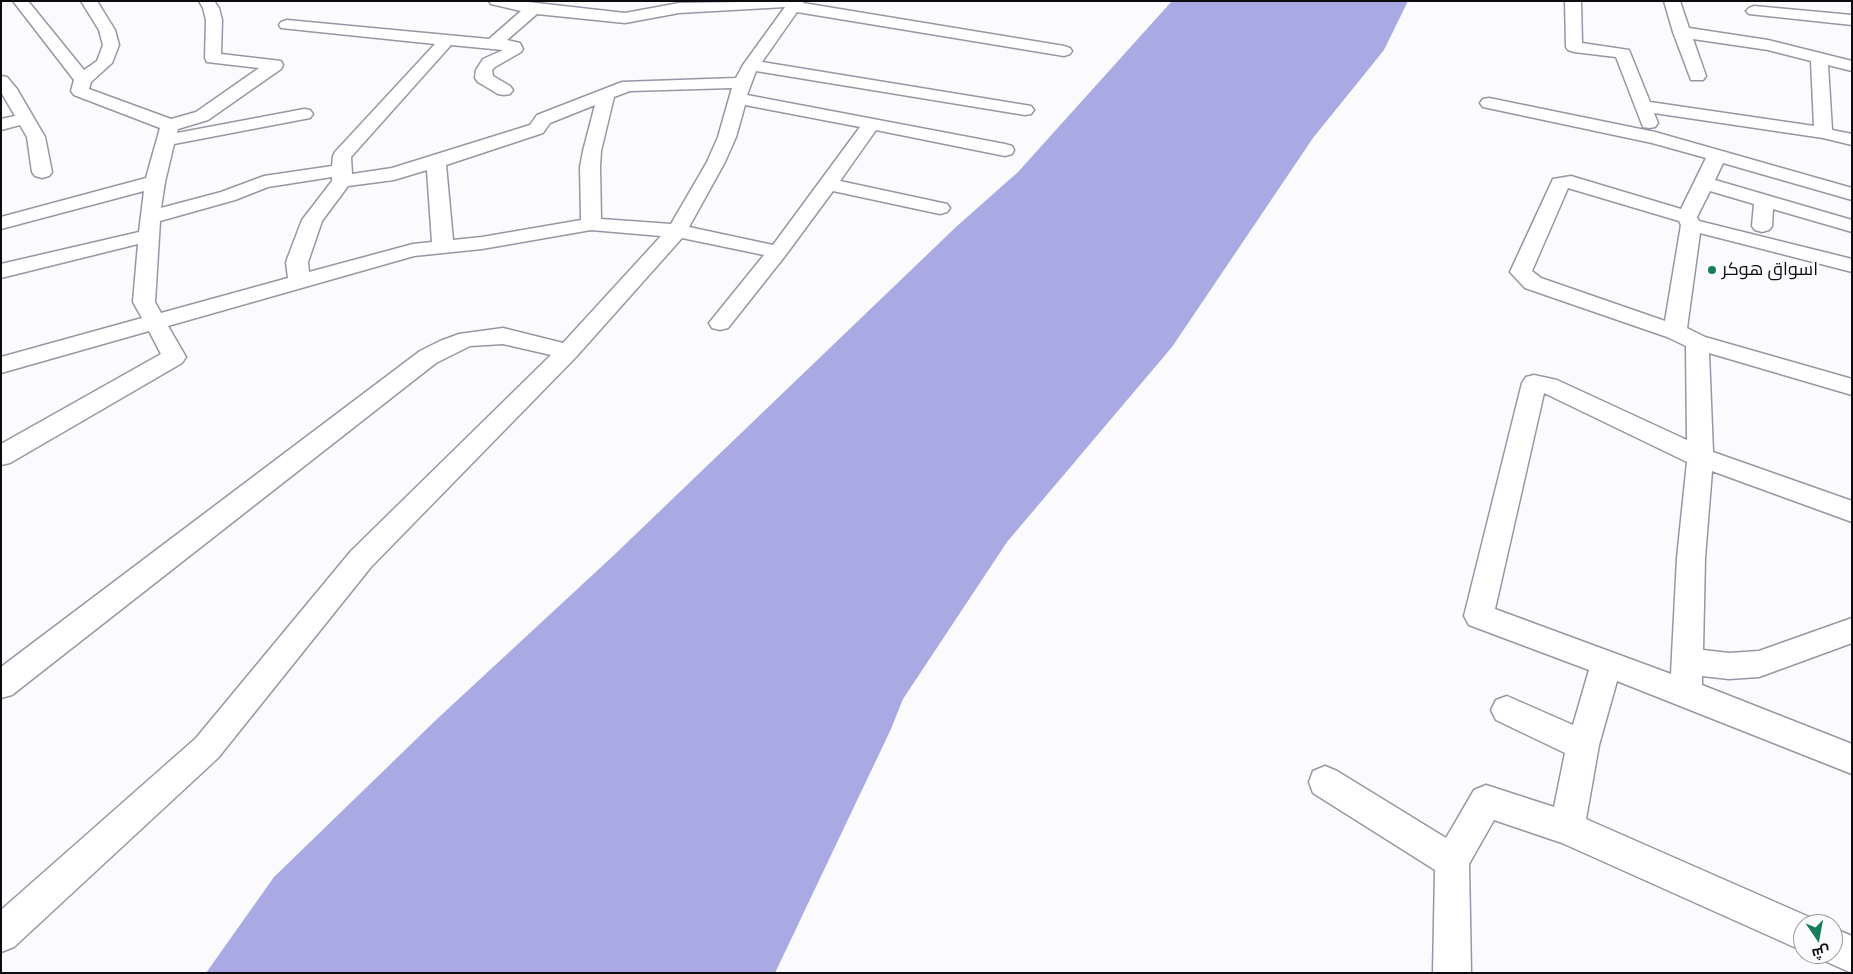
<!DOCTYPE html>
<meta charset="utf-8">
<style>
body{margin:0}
#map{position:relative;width:1853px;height:974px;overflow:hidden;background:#fbfbfe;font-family:"IBM Plex Serif",Cairo,serif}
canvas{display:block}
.frame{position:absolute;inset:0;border:2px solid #0b0b10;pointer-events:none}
.north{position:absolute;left:1793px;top:914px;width:50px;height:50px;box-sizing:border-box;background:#fbfbfe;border:1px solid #9b9b9f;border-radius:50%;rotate:168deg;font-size:14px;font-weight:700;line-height:20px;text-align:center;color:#0b0b10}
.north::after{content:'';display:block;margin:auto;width:18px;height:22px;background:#157d57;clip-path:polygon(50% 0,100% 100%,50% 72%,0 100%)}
</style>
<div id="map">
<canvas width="1853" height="974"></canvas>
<div class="frame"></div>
<div class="north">ش</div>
</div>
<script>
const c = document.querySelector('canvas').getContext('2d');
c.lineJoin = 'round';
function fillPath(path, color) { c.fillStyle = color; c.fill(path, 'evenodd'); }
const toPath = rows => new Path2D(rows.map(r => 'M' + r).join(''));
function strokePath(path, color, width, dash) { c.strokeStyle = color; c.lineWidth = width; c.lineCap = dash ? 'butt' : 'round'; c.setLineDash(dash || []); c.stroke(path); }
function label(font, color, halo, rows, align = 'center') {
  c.font = font + ' "IBM Plex Serif",Cairo,serif'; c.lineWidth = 5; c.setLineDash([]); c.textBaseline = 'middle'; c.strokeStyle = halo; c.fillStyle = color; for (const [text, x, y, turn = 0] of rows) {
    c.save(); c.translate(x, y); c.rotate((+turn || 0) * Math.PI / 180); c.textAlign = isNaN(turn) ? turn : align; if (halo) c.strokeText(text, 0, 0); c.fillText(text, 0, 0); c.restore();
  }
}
const water = toPath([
 [1172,1,1408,1,1384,50,1313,138,1172,347,1007,542,903,699,891,729,775,973,206,973,274,877,437,719,613,556,957,226,1018,172]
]);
const minor = toPath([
 [13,1,28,1,84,70,97,61,103,45,99,30,81,1,97,1,115,30,119,45,112,63,91,82,89,89,171,119,196,112,259,68,207,62,205,58,206,20,203,8,199,1,214,1,219,8,222,20,221,54,281,61,283,65,281,69,208,120,178,129,177,133,304,109,310,110,313,114,310,118,174,144,165,182,161,208,221,192,264,176,332,166,333,156,335,152,435,44,281,28,279,25,281,22,287,20,489,39,521,11,491,4,489,1,519,1,625,13,679,3,804,1,803,3,1064,46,1070,48,1072,51,1070,54,1064,56,797,12,762,62,1025,105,1031,106,1034,110,1031,114,1025,115,756,71,747,95,1005,144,1012,146,1014,150,1012,154,1005,156,876,130,840,181,947,204,950,208,947,212,940,214,833,191,785,256,728,328,720,330,712,328,709,323,764,255,682,238,576,357,371,567,218,758,14,947,1,952,1,910,196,738,351,551,551,355,503,344,470,346,436,363,12,695,1,698,1,667,420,351,440,341,459,334,503,328,563,343,661,236,591,230,482,249,414,256,168,326,186,357,182,363,10,463,1,465,1,444,161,354,149,331,1,373,1,357,142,318,133,302,138,244,1,278,1,264,139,232,144,191,1,229,1,217,146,178,160,128,74,95,71,91,74,80,13,1],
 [785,7,743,65,736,78,622,82,537,115,530,125,392,168,352,174,351,157,451,45,503,50,483,59,476,70,475,78,478,82,498,94,504,95,510,94,513,90,510,86,493,76,492,70,495,67,521,52,523,49,520,43,507,40,537,14,625,23,679,13,785,7],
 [732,88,718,137,707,162,671,224,601,219,600,167,601,151,614,97,630,91,732,88],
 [595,105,583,151,580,167,581,220,482,237,453,240,446,165,543,133,550,123,595,105],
 [745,105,860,127,773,245,689,227,725,162,736,137,745,105],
 [427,170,432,242,413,244,309,272,308,262,322,221,348,186,394,180,427,170],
 [332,177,332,181,302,220,286,262,288,278,161,313,155,302,160,221,235,200,268,187,332,177],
 [1565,1,1581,1,1582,43,1629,50,1650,102,1814,126,1811,61,1768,50,1693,39,1706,76,1703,80,1691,80,1673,32,1664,1,1680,1,1689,28,1768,40,1852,61,1852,71,1828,65,1832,130,1852,134,1852,145,1823,138,1654,113,1658,123,1655,127,1649,128,1643,127,1616,57,1574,52,1568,50,1566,47,1565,1],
 [1754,6,1852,15,1852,25,1749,14,1746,11,1749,8,1754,6],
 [1,76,7,77,17,89,45,137,52,172,49,176,42,178,35,176,32,172,27,137,20,125,1,130,1,119,15,116,1,92,1,76],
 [1489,98,1655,132,1852,188,1852,200,1723,163,1715,180,1852,220,1852,232,1773,209,1772,226,1769,230,1762,232,1755,230,1752,226,1754,204,1710,191,1697,217,1699,221,1852,259,1852,272,1700,233,1687,328,1705,337,1852,379,1852,395,1709,353,1713,452,1852,501,1852,522,1712,471,1705,558,1703,650,1729,653,1759,651,1852,618,1852,643,1759,677,1729,679,1702,676,1702,685,1852,744,1852,774,1617,681,1599,745,1586,819,1816,920,1817,924,1803,924,1803,951,1562,843,1494,820,1469,864,1471,973,1433,973,1435,870,1313,793,1309,782,1313,771,1325,766,1337,771,1446,838,1474,790,1486,785,1554,807,1565,753,1496,720,1491,710,1496,700,1507,696,1573,725,1589,670,1469,625,1464,616,1522,383,1526,377,1534,375,1557,380,1687,440,1686,346,1667,337,1525,288,1510,272,1553,179,1571,176,1681,209,1706,158,1652,143,1483,107,1480,103,1483,99,1489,98],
 [1568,188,1679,221,1681,225,1665,321,1541,278,1532,271,1568,188],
 [1544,393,1687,462,1677,558,1671,674,1495,609,1544,393],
 [1833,928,1852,936,1852,973,1820,959,1818,954,1833,954,1833,928]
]);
const markers = [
 [1712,270,5,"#157d57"]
];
const poiNames = [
 ["اسواق هوكر",1722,270]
];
fillPath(water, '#a9aae3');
strokePath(minor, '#9697a6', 3);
fillPath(minor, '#fff');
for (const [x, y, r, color] of markers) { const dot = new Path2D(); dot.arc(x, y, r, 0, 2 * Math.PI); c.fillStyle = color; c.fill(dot); strokePath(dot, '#fbfbfe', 2); }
label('18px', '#0b0b10', '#fbfbfe', poiNames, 'left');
</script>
